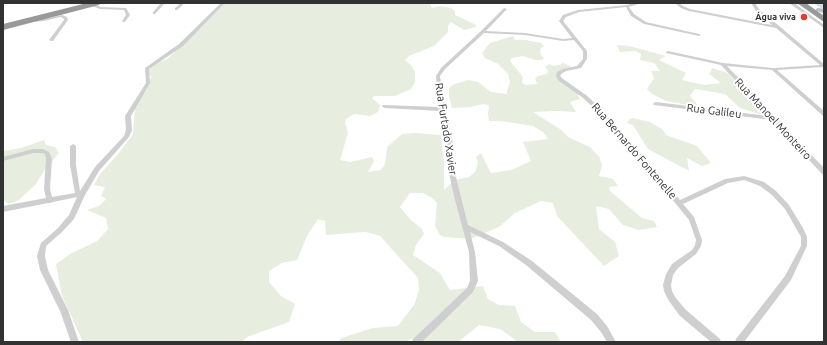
<!DOCTYPE html>
<meta charset="utf-8">
<style>
body{margin:0}
#map{position:relative;width:827px;height:345px;overflow:hidden;background:#fff;font-family:Ubuntu,sans-serif}
canvas{display:block}
.frame{position:absolute;inset:0;border:4px solid #323232;pointer-events:none}
</style>
<div id="map">
<canvas width="827" height="345"></canvas>
<div class="frame"></div>
</div>
<script>
const c = document.querySelector('canvas').getContext('2d');
c.lineJoin = 'round';
function fillPath(path, color) { c.fillStyle = color; c.fill(path, 'evenodd'); }
const toPath = rows => new Path2D(rows.map(r => 'M' + r).join(''));
function strokePath(path, color, width, dash) { c.strokeStyle = color; c.lineWidth = width; c.lineCap = dash ? 'butt' : 'round'; c.setLineDash(dash || []); c.stroke(path); }
function label(font, color, halo, rows, align = 'center') {
  c.font = font + ' Ubuntu,sans-serif'; c.lineWidth = 4; c.setLineDash([]); c.textBaseline = 'middle'; c.strokeStyle = halo; c.fillStyle = color; for (const [text, x, y, turn = 0] of rows) {
    c.save(); c.translate(x, y); c.rotate((+turn || 0) * Math.PI / 180); c.textAlign = isNaN(turn) ? turn : align; if (halo) c.strokeText(text, 0, 0); c.fillText(text, 0, 0); c.restore();
  }
}
const green = toPath([
 [225,3,430,3,432,8,440,6,451,8,455,11,455,15,476,25,476,27,464,30,451,22,448,26,448,32,434,46,409,56,405,60,411,65,415,72,415,82,411,89,395,96,374,96,372,98,380,105,378,112,370,116,354,114,346,119,345,122,348,133,340,160,350,162,372,157,374,161,368,172,381,170,385,164,387,147,402,134,414,133,441,135,444,162,444,190,455,180,469,177,476,171,478,162,476,157,481,153,491,173,511,170,531,161,523,142,548,139,543,132,533,126,501,121,489,121,488,114,489,105,483,104,471,107,452,108,449,96,449,89,452,85,468,80,478,82,491,92,507,94,507,91,510,82,508,74,498,64,485,58,482,53,490,43,513,36,515,40,526,40,541,43,544,46,540,49,541,55,544,58,542,60,535,60,523,56,512,58,510,61,523,77,522,83,526,85,537,84,535,78,538,76,547,74,548,70,545,67,549,64,553,66,559,65,562,64,561,62,572,67,564,70,560,77,576,89,580,99,570,102,576,112,556,111,533,112,560,129,568,137,590,147,600,158,602,166,599,176,613,179,618,186,609,187,610,191,642,218,654,221,657,227,639,230,623,225,609,209,596,206,599,229,615,242,619,256,604,266,557,216,553,203,541,201,515,213,499,227,471,239,444,237,440,235,435,226,437,203,432,198,423,193,410,193,400,207,410,219,422,229,424,234,416,245,413,255,440,273,450,290,483,286,488,299,499,305,515,306,521,322,535,332,555,332,561,342,518,342,500,329,479,325,458,342,413,342,414,338,405,342,339,342,341,338,373,328,398,326,414,305,419,290,418,278,380,236,366,232,326,235,325,221,318,219,307,236,297,260,282,263,269,271,269,282,281,296,295,304,289,322,247,337,242,342,83,342,62,296,56,264,70,254,97,241,108,229,106,218,87,210,99,206,106,199,101,196,105,187,94,185,100,174,118,154,133,134,135,106,146,90,151,77,147,71,154,64,167,59,204,25],
 [617,45,629,46,666,56,659,60,686,73,682,80,704,85,721,83,709,74,712,68,728,73,763,115,740,108,725,94,695,89,690,96,699,107,666,101,652,94,647,89,654,78,651,71,660,71,654,63,640,60,641,54,635,51,620,52],
 [633,118,650,122,662,129,666,135,697,146,711,163,702,166,687,158,689,171,648,149,633,125,627,123,630,119],
 [44,140,46,145,55,147,59,153,46,168,36,184,19,200,9,204,3,200,3,151,21,148]
]);
const river = toPath([
 [813,3,822,3,824,5,824,10,813,3]
]);
const street = toPath([
 [90,3,101,7,126,8,130,15,125,22,123,22,122,21,126,15,124,10,100,9,90,5,89,4,90,3],
 [161,3,165,3,155,14,153,14,153,12,161,3],
 [178,3,182,3,183,5,177,10,175,10,175,8,179,5,178,3],
 [221,3,225,3,183,46,149,69,150,83,131,116,132,130,129,137,99,171,85,195,74,219,62,232,46,246,45,256,48,270,68,310,79,342,71,342,60,311,40,270,37,256,41,243,58,228,69,215,77,197,53,202,50,203,48,203,3,212,3,206,46,198,44,189,46,159,45,154,42,153,33,153,3,161,3,157,33,149,43,149,49,152,52,159,50,189,52,197,75,193,70,165,70,146,73,144,75,145,76,146,76,165,80,191,95,167,124,136,126,130,125,116,146,83,145,68,179,44,221,3],
 [634,3,641,3,629,7,634,14,646,22,699,34,701,35,699,36,644,24,631,16,626,7,579,12,566,17,563,21,587,51,587,59,581,68,566,71,561,74,560,76,563,79,586,95,598,106,640,153,680,200,725,179,744,176,764,182,776,191,789,205,803,228,807,237,807,246,791,280,744,342,735,342,736,339,785,276,801,246,801,237,785,209,772,195,760,186,744,180,728,183,683,204,694,217,702,240,701,246,696,254,678,268,673,275,671,285,672,291,675,297,686,310,720,339,721,342,711,342,680,316,669,301,664,291,663,285,666,274,672,264,692,250,695,245,696,240,689,220,636,155,594,108,582,97,559,81,556,76,557,72,563,69,577,66,583,59,583,51,574,40,563,41,525,35,484,33,445,69,440,76,445,109,453,143,455,173,468,225,503,242,532,261,597,314,607,326,616,342,607,342,601,332,591,320,526,265,499,246,470,232,475,252,478,281,473,292,422,342,412,342,413,339,467,288,470,281,469,252,454,196,449,173,447,143,440,111,385,108,383,107,382,106,383,105,439,107,436,76,441,68,481,31,504,8,507,9,486,31,525,33,563,39,572,38,559,21,563,15,578,10,627,5,634,3],
 [675,3,679,3,683,6,690,9,772,25,756,11,751,3,755,3,759,9,824,64,824,67,777,70,824,111,824,116,822,115,772,70,727,66,824,168,824,174,822,174,772,120,654,105,653,104,654,103,656,102,768,116,721,65,666,53,666,52,668,51,723,63,773,68,820,65,776,28,689,11,681,8,675,3],
 [789,3,794,3,824,25,824,28,789,3],
 [62,15,67,17,68,20,53,41,51,41,49,40,64,20,64,19,61,17,44,21,32,22,30,21,32,20,44,19,62,15]
]);
const secondary = toPath([
 [818,8,824,9,824,13,816,11,816,9,818,8]
]);
const highway = toPath([
 [87,3,100,3,99,5,3,30,3,24,87,3],
 [797,3,806,3,824,16,824,22,797,3]
]);
const markers = [
 [804,17,4,"#e73b36"]
];
const farPoinames = [
 ["Água viva",796,17]
];
const streetNames = [
 ["Rua Galileu",714,111,7],
 ["Rua Manoel Monteiro",773,119,47],
 ["Rua Furtado Xavier",446,129,81],
 ["Rua Bernardo Fontenelle",634,151,49]
];
fillPath(green, '#e7eee0');
fillPath(river, '#cddeee');
fillPath(street, '#cfcfcf');
fillPath(secondary, '#bcbcbc');
fillPath(highway, '#999');
for (const [x, y, r, color] of markers) { const dot = new Path2D(); dot.arc(x, y, r, 0, 2 * Math.PI); c.fillStyle = color; c.fill(dot); strokePath(dot, '#fff', 1.5); }
label('bold 9px', '#323232', '#fff', farPoinames, 'right');
label('11px', '#323232', '#fff', streetNames);
</script>
